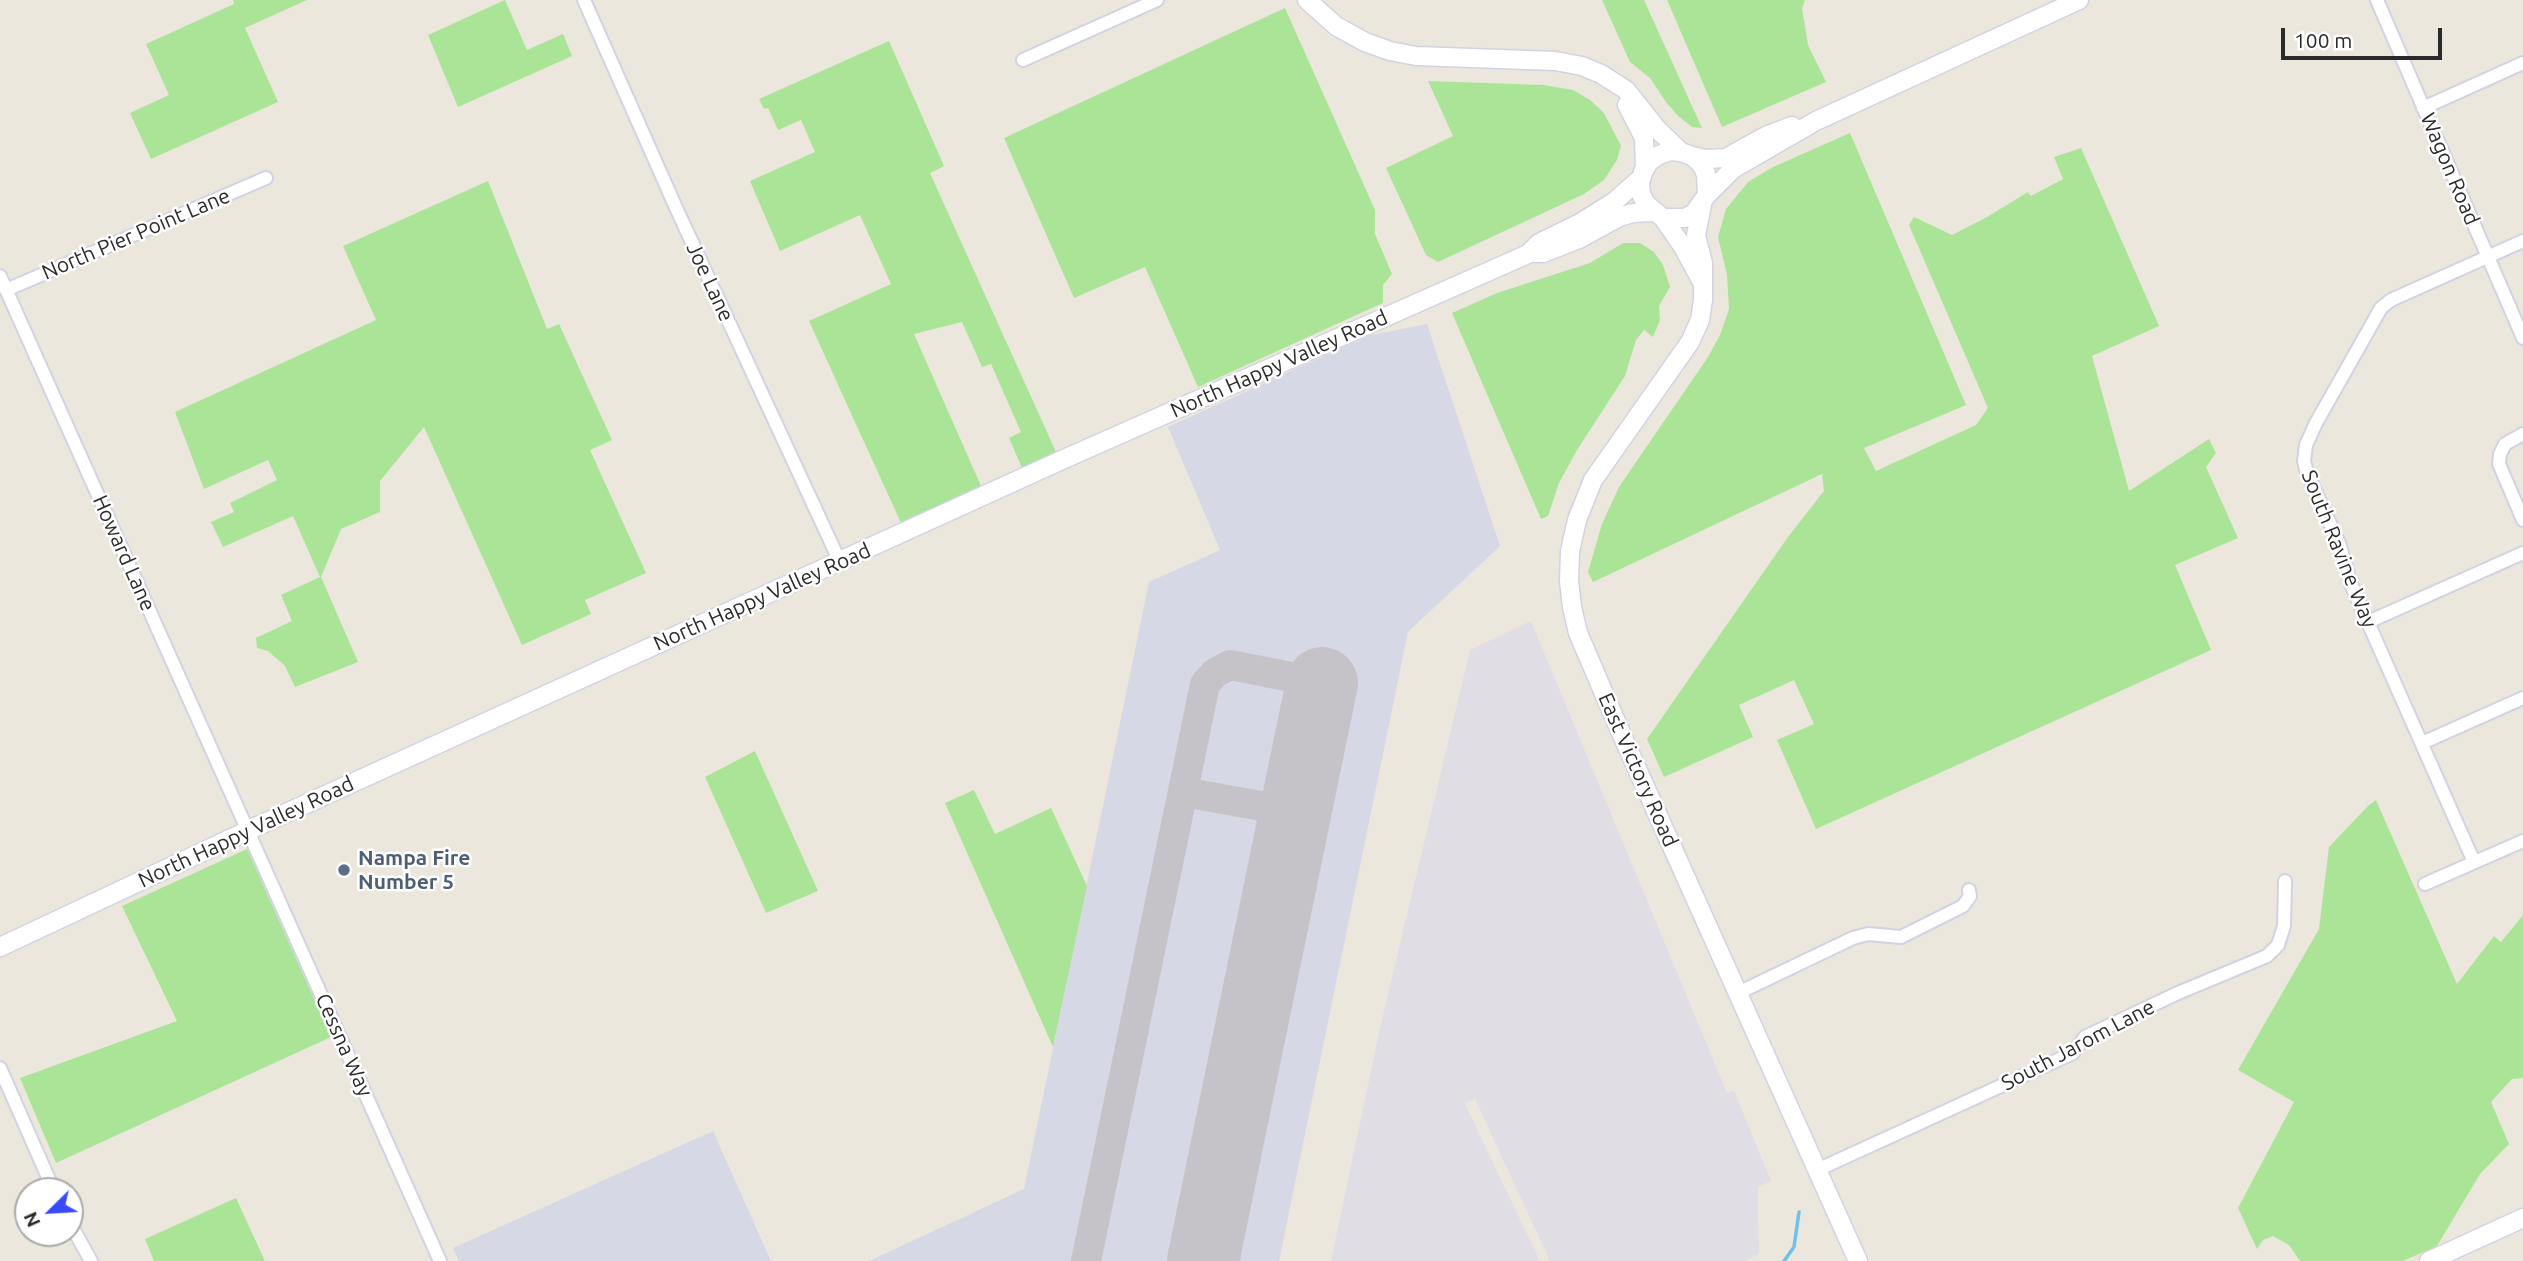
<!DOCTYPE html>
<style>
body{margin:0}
#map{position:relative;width:2523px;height:1261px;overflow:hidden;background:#ece7dc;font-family:Ubuntu,sans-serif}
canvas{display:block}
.north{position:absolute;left:14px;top:1177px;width:70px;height:70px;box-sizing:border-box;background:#fff;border:2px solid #aaa;border-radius:50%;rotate:246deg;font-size:19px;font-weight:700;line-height:28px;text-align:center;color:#2a2a2a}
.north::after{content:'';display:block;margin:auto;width:24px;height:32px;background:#394afc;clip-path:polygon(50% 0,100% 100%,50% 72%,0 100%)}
.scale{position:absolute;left:2281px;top:28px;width:161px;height:32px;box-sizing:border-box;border:4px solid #2a2a2a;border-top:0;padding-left:9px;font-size:21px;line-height:24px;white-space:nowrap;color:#2a2a2a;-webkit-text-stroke:5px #fff;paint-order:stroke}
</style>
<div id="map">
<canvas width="2523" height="1261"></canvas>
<div class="north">N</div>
<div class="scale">100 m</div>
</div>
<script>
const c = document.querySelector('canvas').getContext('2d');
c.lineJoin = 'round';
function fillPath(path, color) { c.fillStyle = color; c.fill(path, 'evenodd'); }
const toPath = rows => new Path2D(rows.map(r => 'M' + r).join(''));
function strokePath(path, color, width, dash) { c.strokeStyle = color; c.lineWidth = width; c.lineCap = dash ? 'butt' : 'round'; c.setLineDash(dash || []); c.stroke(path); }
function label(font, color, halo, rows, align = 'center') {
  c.font = font + ' Ubuntu,sans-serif'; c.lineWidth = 5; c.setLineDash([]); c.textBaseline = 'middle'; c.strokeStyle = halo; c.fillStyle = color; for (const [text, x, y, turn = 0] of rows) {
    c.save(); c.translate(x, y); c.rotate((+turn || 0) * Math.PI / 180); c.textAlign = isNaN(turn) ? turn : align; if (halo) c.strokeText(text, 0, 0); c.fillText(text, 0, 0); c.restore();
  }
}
const industrial = toPath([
 [1531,621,1727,1093,1734,1091,1771,1181,1758,1187,1759,1254,1745,1261,1550,1261,1475,1099,1465,1104,1540,1261,1331,1261,1380,1028,1470,650]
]);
const airport = toPath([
 [1427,324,1500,546,1408,632,1279,1261,869,1261,1024,1189,1149,582,1220,550,1168,427,1368,336],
 [713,1131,771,1261,459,1261,453,1248]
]);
const green = toPath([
 [233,0,307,0,245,28,278,102,151,159,130,113,169,95,146,44,234,4],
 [505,0,527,50,563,34,572,56,458,107,428,35],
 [1602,0,1644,0,1702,128,1692,127,1678,116,1666,102,1650,78,1630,62],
 [1667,0,1805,0,1802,8,1808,45,1826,82,1722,127],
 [1285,8,1375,210,1375,234,1392,274,1383,285,1383,303,1198,387,1145,267,1074,298,1004,138],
 [889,41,944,166,930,173,1056,452,1022,468,1009,438,1021,432,991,364,982,367,962,322,914,334,981,486,901,523,809,321,891,284,860,215,780,251,750,181,815,152,801,120,778,130,768,108,764,109,759,99],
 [1428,81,1544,85,1573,90,1590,100,1604,113,1621,146,1617,160,1604,180,1584,194,1438,262,1426,255,1386,168,1453,136],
 [1850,133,1966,405,1864,448,1876,471,1976,425,1988,408,1909,225,1914,217,1952,235,1987,217,2028,192,2031,196,2063,179,2054,157,2081,148,2159,326,2092,356,2129,491,2209,439,2216,453,2206,467,2238,538,2175,565,2211,650,1816,829,1777,740,1814,724,1794,680,1739,705,1753,737,1664,777,1647,739,1788,537,1824,491,1822,474,1593,582,1588,572,1602,524,1619,487,1708,357,1720,335,1729,309,1727,275,1718,237,1726,209,1748,182,1773,167],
 [488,181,547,329,559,324,612,440,590,450,646,573,585,600,591,614,522,645,424,427,380,481,380,512,341,529,321,577,358,662,295,687,285,666,268,651,257,648,256,638,292,621,281,595,320,577,293,516,223,547,211,522,234,512,230,503,277,480,268,460,204,489,175,412,376,320,343,246],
 [1623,243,1640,243,1654,252,1663,265,1670,287,1659,306,1660,320,1653,337,1644,330,1636,340,1625,376,1577,450,1559,483,1548,516,1541,519,1452,313,1497,293,1590,263],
 [755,751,818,891,766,913,705,777],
 [974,790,995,834,1051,808,1087,886,1053,1047,945,803],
 [2376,800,2457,984,2494,936,2501,942,2523,915,2523,1078,2512,1079,2491,1102,2509,1144,2480,1174,2437,1246,2403,1261,2300,1261,2289,1245,2273,1236,2263,1240,2257,1249,2238,1208,2294,1102,2238,1070,2319,929,2329,847,2368,806],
 [247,849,331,1037,56,1163,20,1078,177,1021,122,906],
 [236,1198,265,1261,154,1261,145,1239]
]);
const stream = toPath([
 [1784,1261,1794,1247,1799,1212]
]);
const taxiway = toPath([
 [1183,792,1295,812],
 [1086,1261,1205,684,1215,673,1230,665,1296,678,1319,697]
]);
const runway = toPath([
 [1203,1261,1322,683]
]);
const street = toPath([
 [584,0,677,210,840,562],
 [2377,0,2523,338],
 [1023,60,1157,0],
 [2423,108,2523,63],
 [0,276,440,1261],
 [6,290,266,178],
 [2523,434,2505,444,2500,454,2499,464,2523,520],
 [2368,622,2523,553],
 [2422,743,2523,698],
 [2474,862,2351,584,2339,543,2307,473,2304,461,2306,445,2316,423,2381,308,2391,300,2523,241],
 [2425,884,2523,841],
 [1738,993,1853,938,1868,934,1901,937,1963,906,1970,896,1969,890],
 [0,1068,54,1191],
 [1817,1170,2073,1053,2085,1037,2178,993,2267,956,2278,945,2284,926,2285,881],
 [70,1223,91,1261]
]);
const secondary = toPath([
 [1307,0,1336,26,1365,42,1390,51,1416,56,1555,61,1582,66,1601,74,1626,90,1658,130,1681,152],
 [1627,105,1644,138,1645,168],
 [1692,156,1706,159,1726,158,1768,135,1792,126],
 [1707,195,1706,174,1701,164,1692,156,1681,152,1670,151,1659,155,1649,162,1643,172,1640,183,1641,194,1646,204,1663,218,1685,218,1694,213,1707,195,1733,169,1816,121,2079,0],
 [1702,205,1696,235,1703,263,1703,300,1700,320,1690,342,1593,480,1577,520,1570,551,1569,581,1572,607,1578,633,1621,733,1858,1261],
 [1663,218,1683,247,1702,282],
 [1535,253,1543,253,1579,239,1619,217,1633,213,1653,212],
 [0,947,249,830,1064,459,1528,254,1539,243,1580,223,1615,201,1642,177],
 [2429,1261,2523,1218]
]);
const markers = [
 [344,870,7,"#5c6f8a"]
];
const streetNames = [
 ["Wagon Road",2450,169,67],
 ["North Pier Point Lane",136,234,-23],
 ["Joe Lane",710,282,65],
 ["North Happy Valley Road",1279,364,-24],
 ["South Ravine Way",2339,549,68],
 ["Howard Lane",124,553,66],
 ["North Happy Valley Road",762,597,-24],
 ["East Victory Road",1638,770,66],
 ["North Happy Valley Road",246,832,-25],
 ["Cessna Way",344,1045,66],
 ["South Jarom Lane",2078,1045,-28]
];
const serviceNames = [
 ["Nampa Fire",358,858],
 ["Number 5",358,882]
];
fillPath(industrial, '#e0dde5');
fillPath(airport, '#d7d8e5');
fillPath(green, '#aae497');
strokePath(stream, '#6dc0f0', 3.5);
strokePath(taxiway, '#c6c3c8', 30);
strokePath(runway, '#c6c3c8', 72);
strokePath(street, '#d1d3e3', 16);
strokePath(secondary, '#d1d3e3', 21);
strokePath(street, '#fff', 12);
strokePath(secondary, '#fff', 18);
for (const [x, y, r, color] of markers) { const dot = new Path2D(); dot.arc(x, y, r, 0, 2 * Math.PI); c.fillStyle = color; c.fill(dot); strokePath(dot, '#fff', 2.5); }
label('21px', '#2a2a2a', '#fff', streetNames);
label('bold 21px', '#4e5e75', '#fff', serviceNames, 'left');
</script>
